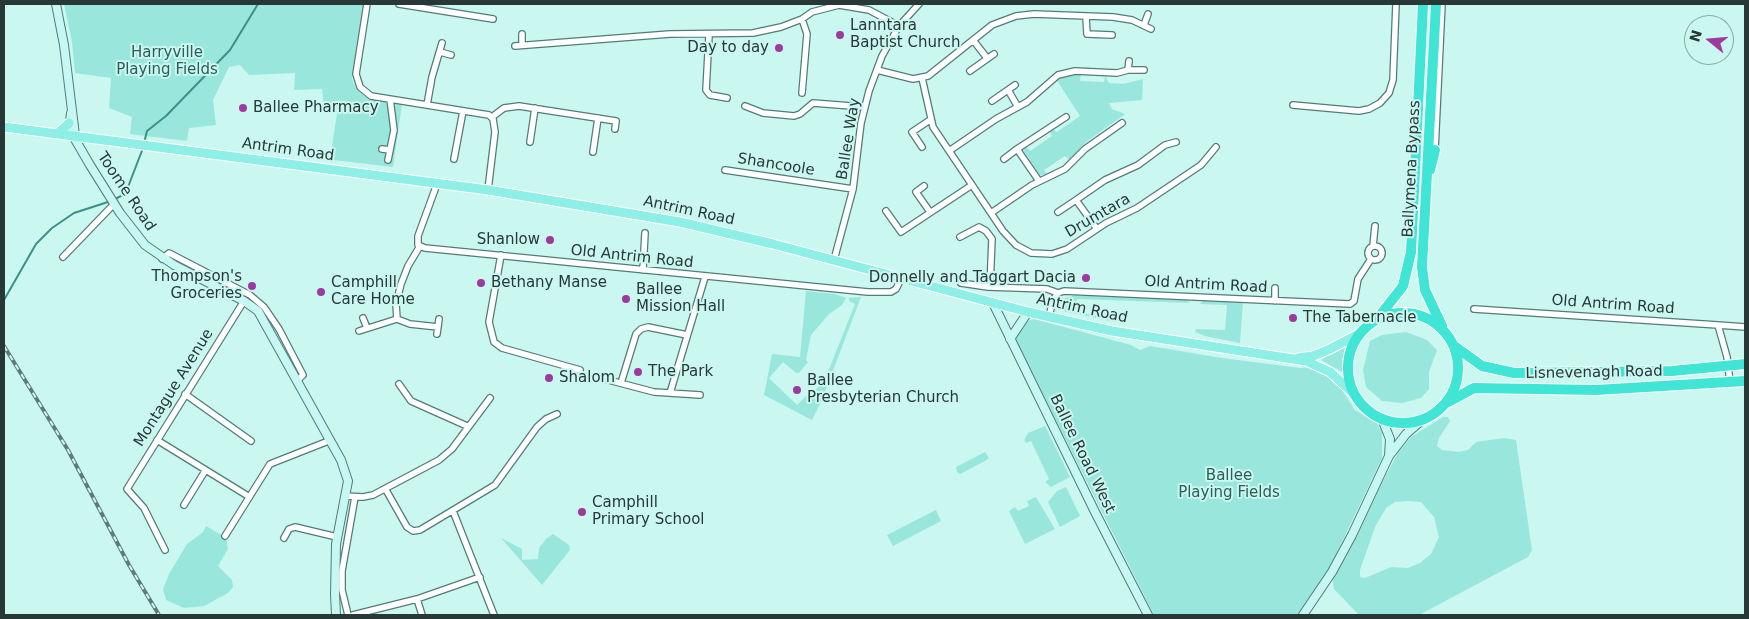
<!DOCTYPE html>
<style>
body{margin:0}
#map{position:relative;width:1749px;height:619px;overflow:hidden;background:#caf7f0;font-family:"DejaVu Sans",sans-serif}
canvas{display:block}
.frame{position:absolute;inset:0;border:5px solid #273836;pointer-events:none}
.north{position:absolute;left:1684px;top:15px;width:50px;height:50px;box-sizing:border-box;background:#caf7f0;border:1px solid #89aba6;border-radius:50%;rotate:287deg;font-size:14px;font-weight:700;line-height:20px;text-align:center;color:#273836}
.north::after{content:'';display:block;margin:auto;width:18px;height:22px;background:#9e399f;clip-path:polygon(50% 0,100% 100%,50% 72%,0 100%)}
</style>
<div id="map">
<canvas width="1749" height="619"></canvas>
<div class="frame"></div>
<div class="north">N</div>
</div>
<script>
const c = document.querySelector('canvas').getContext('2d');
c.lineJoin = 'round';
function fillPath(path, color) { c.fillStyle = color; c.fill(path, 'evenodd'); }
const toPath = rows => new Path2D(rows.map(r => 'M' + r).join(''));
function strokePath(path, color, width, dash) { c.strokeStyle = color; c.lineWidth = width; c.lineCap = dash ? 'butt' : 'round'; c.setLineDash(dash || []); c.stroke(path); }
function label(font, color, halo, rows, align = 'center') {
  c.font = font + ' "DejaVu Sans",sans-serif'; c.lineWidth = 4; c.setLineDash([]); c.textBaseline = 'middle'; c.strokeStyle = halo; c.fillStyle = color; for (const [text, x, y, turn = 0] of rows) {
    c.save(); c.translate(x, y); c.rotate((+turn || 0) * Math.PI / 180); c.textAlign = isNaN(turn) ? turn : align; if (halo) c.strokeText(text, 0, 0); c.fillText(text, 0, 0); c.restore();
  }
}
const green = toPath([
 [64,4,364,4,352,79,356,89,368,99,402,104,393,167,333,160,331,153,338,107,324,106,322,89,294,90,295,73,249,75,240,65,229,67,213,100,216,125,189,128,187,141,130,134,132,117,109,108,111,78,75,73,72,42],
 [1073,73,1081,74,1080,81,1104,82,1105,76,1109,83,1123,84,1143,79,1142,100,1109,103,1112,109,1125,114,1086,142,1069,160,1065,156,1044,170,1047,174,1040,175,1023,150,1026,146,1030,151,1052,136,1049,130,1053,129,1057,132,1080,116,1056,79],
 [806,291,835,294,846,298,842,305,829,314,811,335,806,360,808,362,799,373,796,373,783,362,769,378,797,405,808,394,810,397,826,377,855,304,849,301,849,298,861,297,821,402,812,420,764,395,772,354,800,357],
 [1075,295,1186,300,1190,303,1077,299,1075,312,1116,319,1115,322,1063,311,1061,304,1063,299],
 [1203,301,1243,302,1240,343,1205,336,1195,332,1196,329,1225,330,1227,305,1200,304],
 [1034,319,1131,345,1140,350,1150,346,1222,358,1300,368,1313,367,1330,376,1340,387,1355,410,1377,423,1382,433,1382,458,1330,567,1298,615,1154,615,1016,341,1016,333,1024,322],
 [1406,332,1427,340,1437,350,1429,372,1429,389,1421,398,1402,403,1382,401,1366,387,1363,370,1370,341,1382,335],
 [1346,345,1342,361,1342,372,1321,360],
 [1443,417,1448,417,1450,421,1439,438,1437,446,1442,450,1459,452,1468,450,1476,442,1504,438,1516,440,1532,550,1528,557,1419,615,1359,615,1334,589,1332,576,1399,451,1411,437],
 [1408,501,1421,502,1434,517,1439,537,1431,554,1420,563,1408,568,1391,567,1365,578,1360,577,1360,570,1375,527,1386,508,1395,502],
 [1045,426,1070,477,1051,487,1045,482,1049,479,1031,441,1026,443,1024,440,1028,433],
 [985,452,989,458,985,461,960,474,957,472,956,467],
 [1066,487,1080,516,1060,527,1048,502,1057,491],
 [1036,497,1055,529,1025,544,1009,511,1015,507,1018,511,1029,506,1027,501],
 [936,510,941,521,893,546,887,535],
 [206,526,226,538,228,549,218,566,232,580,233,587,228,593,204,606,184,608,166,600,163,589,169,574,187,544,203,532],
 [553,534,569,545,570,550,542,585,501,538,522,549,522,560,538,559,539,548,546,539]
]);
const stream = toPath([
 [144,143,147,131,166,116,230,50,258,4],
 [115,199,121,196,128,187,143,148],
 [4,300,36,244,52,228,74,213,111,201]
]);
const street = toPath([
 [367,4,356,74,360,87,371,96,489,115,493,119,495,132,488,190],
 [399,4,493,19],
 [1086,17,1087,34,1112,35],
 [802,19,807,34,802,93],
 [1144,25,1148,14],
 [522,34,522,45],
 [709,35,706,90,710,95,727,98],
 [973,40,987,58],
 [515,46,670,34,753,33,781,27,802,19,812,12,839,5,869,10,899,26],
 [440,52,451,55],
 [877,70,913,79,928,76,992,25,1016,16,1034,14,1113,17,1132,20,1151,29],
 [1128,70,1129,61],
 [970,71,994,54],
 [922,78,933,127,1003,231,1016,245,1031,253,1052,254,1067,249,1106,223,1137,208,1201,165,1216,147],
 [1008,90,1018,107],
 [992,101,1015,85],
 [427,105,432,77,442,43],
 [1293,105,1359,111,1369,109,1380,103,1389,93,1393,80,1396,4],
 [745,106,763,113,794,116,800,114,813,103,864,107],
 [492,117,504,108,519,106,616,121,615,129],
 [530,142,535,108],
 [922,147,912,132,930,120],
 [382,149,390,150],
 [1017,149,1066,117],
 [1435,150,1442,4],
 [949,151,996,119,1027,102,1058,75,1075,71,1117,73,1128,70,1144,70],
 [593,152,598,118],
 [454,159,463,111],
 [1004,159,1017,149,1039,181],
 [388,160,394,130,390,99],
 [725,170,853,189],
 [437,184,418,236,418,245,425,248,868,292,891,292,896,289,901,279],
 [924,186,916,192,930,212],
 [886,211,901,232,972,185],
 [1058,212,1076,200],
 [991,213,1032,185,1065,169,1085,149,1122,123],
 [1097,229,1076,200,1105,180,1138,165,1165,145,1176,142],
 [960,237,979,227,986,231,992,239,990,287],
 '1368 253a7 7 0 1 1 14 0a7 7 0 1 1-14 0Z',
 [420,246,408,266,401,284,396,304,397,319,410,324,438,327],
 [1373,246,1375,226],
 [501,255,489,322,494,342,502,348,580,370],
 [63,257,114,204],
 [162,259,169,253,250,295,264,307,279,329,303,375,298,380],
 [834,260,853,189,861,123,869,91,882,56,899,26,919,4],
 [643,270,645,233],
 [961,283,988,287,1047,289,1058,293],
 [1275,301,1275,288],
 [1474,309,1718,325,1727,357,1730,382],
 [1049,317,1053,300,1058,293,1064,291,1350,304,1354,301,1358,279,1371,259],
 [363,318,367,328],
 [1718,325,1745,327],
 [359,331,397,319],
 [437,334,439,319],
 [597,377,654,392,700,395],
 [621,383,636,334,641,329,648,327,687,335],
 [399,384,411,401,467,426],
 [670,393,705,277],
 [185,394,251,441],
 [157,440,248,496],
 [386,490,407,527,413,531,420,530,495,485,537,427,546,419,557,414],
 [346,496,363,497,373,495,439,460,452,449,490,398],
 [184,505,205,471],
 [453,511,494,615],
 [225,536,270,464,331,440],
 [284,538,289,529,295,527,337,537],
 [165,550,144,508,127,489,244,301],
 [417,599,422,615],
 [348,615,342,590,342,571,355,497],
 [353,615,417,599,480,577]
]);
const secondary = toPath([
 [56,4,64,45,75,135],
 [71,113,69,129,90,165,120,213,145,245,174,265,244,301,258,311,341,460,348,481,336,544,335,594,336,615],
 [993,303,1095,512,1148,615],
 [1010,339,1028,312],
 [1382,419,1390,439,1389,456],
 [1303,615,1332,572,1352,535,1389,456,1406,434,1422,420]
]);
const primary = toPath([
 [4,127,488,190,680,222,773,244,1028,312,1112,331,1306,361,1330,372,1355,395],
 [57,134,69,123],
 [1298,358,1313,356,1328,350,1359,334]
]);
const highway = toPath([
 [1436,4,1422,267,1425,290,1442,326],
 [1430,170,1435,150],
 '1348 368a55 55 0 1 1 110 0a55 55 0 1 1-110 0Z',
 [1378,318,1403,286,1411,252,1423,4],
 [1453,345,1482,366,1514,373,1672,371,1745,364],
 [1448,402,1474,388,1596,390,1745,381]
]);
const rail = toPath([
 [4,346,68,450,129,565,159,615]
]);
const markers = [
 [840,35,5,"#9e399f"],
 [779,48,5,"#9e399f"],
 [243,108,5,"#9e399f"],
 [550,240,5,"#9e399f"],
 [1086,278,5,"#9e399f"],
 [481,283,5,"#9e399f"],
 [252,286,5,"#9e399f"],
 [321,292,5,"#9e399f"],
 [626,299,5,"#9e399f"],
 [1293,318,5,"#9e399f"],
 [638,372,5,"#9e399f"],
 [549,378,5,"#9e399f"],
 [797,390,5,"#9e399f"],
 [582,512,5,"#9e399f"]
];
const poiNames = [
 ["Lanntara",850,26],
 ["Baptist Church",850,43],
 ["Day to day",769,48,"right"],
 ["Ballee Pharmacy",253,108],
 ["Shanlow",540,240,"right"],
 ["Thompson's",242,277,"right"],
 ["Groceries",242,294,"right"],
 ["Donnelly and Taggart Dacia",1076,278,"right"],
 ["Camphill",331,283],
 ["Care Home",331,300],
 ["Bethany Manse",491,283],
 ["Ballee",636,290],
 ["Mission Hall",636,307],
 ["The Tabernacle",1303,318],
 ["The Park",648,372],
 ["Shalom",559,378],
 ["Ballee",807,381],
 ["Presbyterian Church",807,398],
 ["Camphill",592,503],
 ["Primary School",592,520]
];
const parkNames = [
 ["Harryville",167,53],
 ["Playing Fields",167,70],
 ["Ballee",1229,476],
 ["Playing Fields",1229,493]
];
const streetNames = [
 ["Ballee Way",849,139,-81],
 ["Antrim Road",288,150,8],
 ["Shancoole",776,165,9],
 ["Ballymena Bypass",1412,169,-87],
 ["Toome Road",126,192,56],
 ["Antrim Road",689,211,12],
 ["Drumtara",1098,216,-30],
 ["Old Antrim Road",632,257,6],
 ["Old Antrim Road",1206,285,3],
 ["Old Antrim Road",1613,305,4],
 ["Antrim Road",1082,309,12],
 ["Lisnevenagh Road",1594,373,-1],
 ["Montague Avenue",174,388,-58],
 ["Ballee Road West",1082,454,64]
];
fillPath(green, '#99e7dc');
strokePath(stream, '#3b9188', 2);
strokePath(street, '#537c76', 8);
strokePath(secondary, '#537c76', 10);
strokePath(primary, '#fff', 11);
strokePath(highway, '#fff', 12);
strokePath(street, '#fff', 5.5);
strokePath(secondary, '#c6f7f2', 8);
strokePath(primary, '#8defe6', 9);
strokePath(highway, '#41e5d5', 10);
strokePath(rail, '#607b77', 4);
strokePath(rail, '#caf7f0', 2, [5.5]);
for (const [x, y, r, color] of markers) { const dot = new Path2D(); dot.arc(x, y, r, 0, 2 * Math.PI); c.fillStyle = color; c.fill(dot); strokePath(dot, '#caf7f0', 2); }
label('15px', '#273836', '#caf7f0', poiNames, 'left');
label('15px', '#2d5d57', '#caf7f0', parkNames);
label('15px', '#273836', '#caf7f0', streetNames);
</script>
